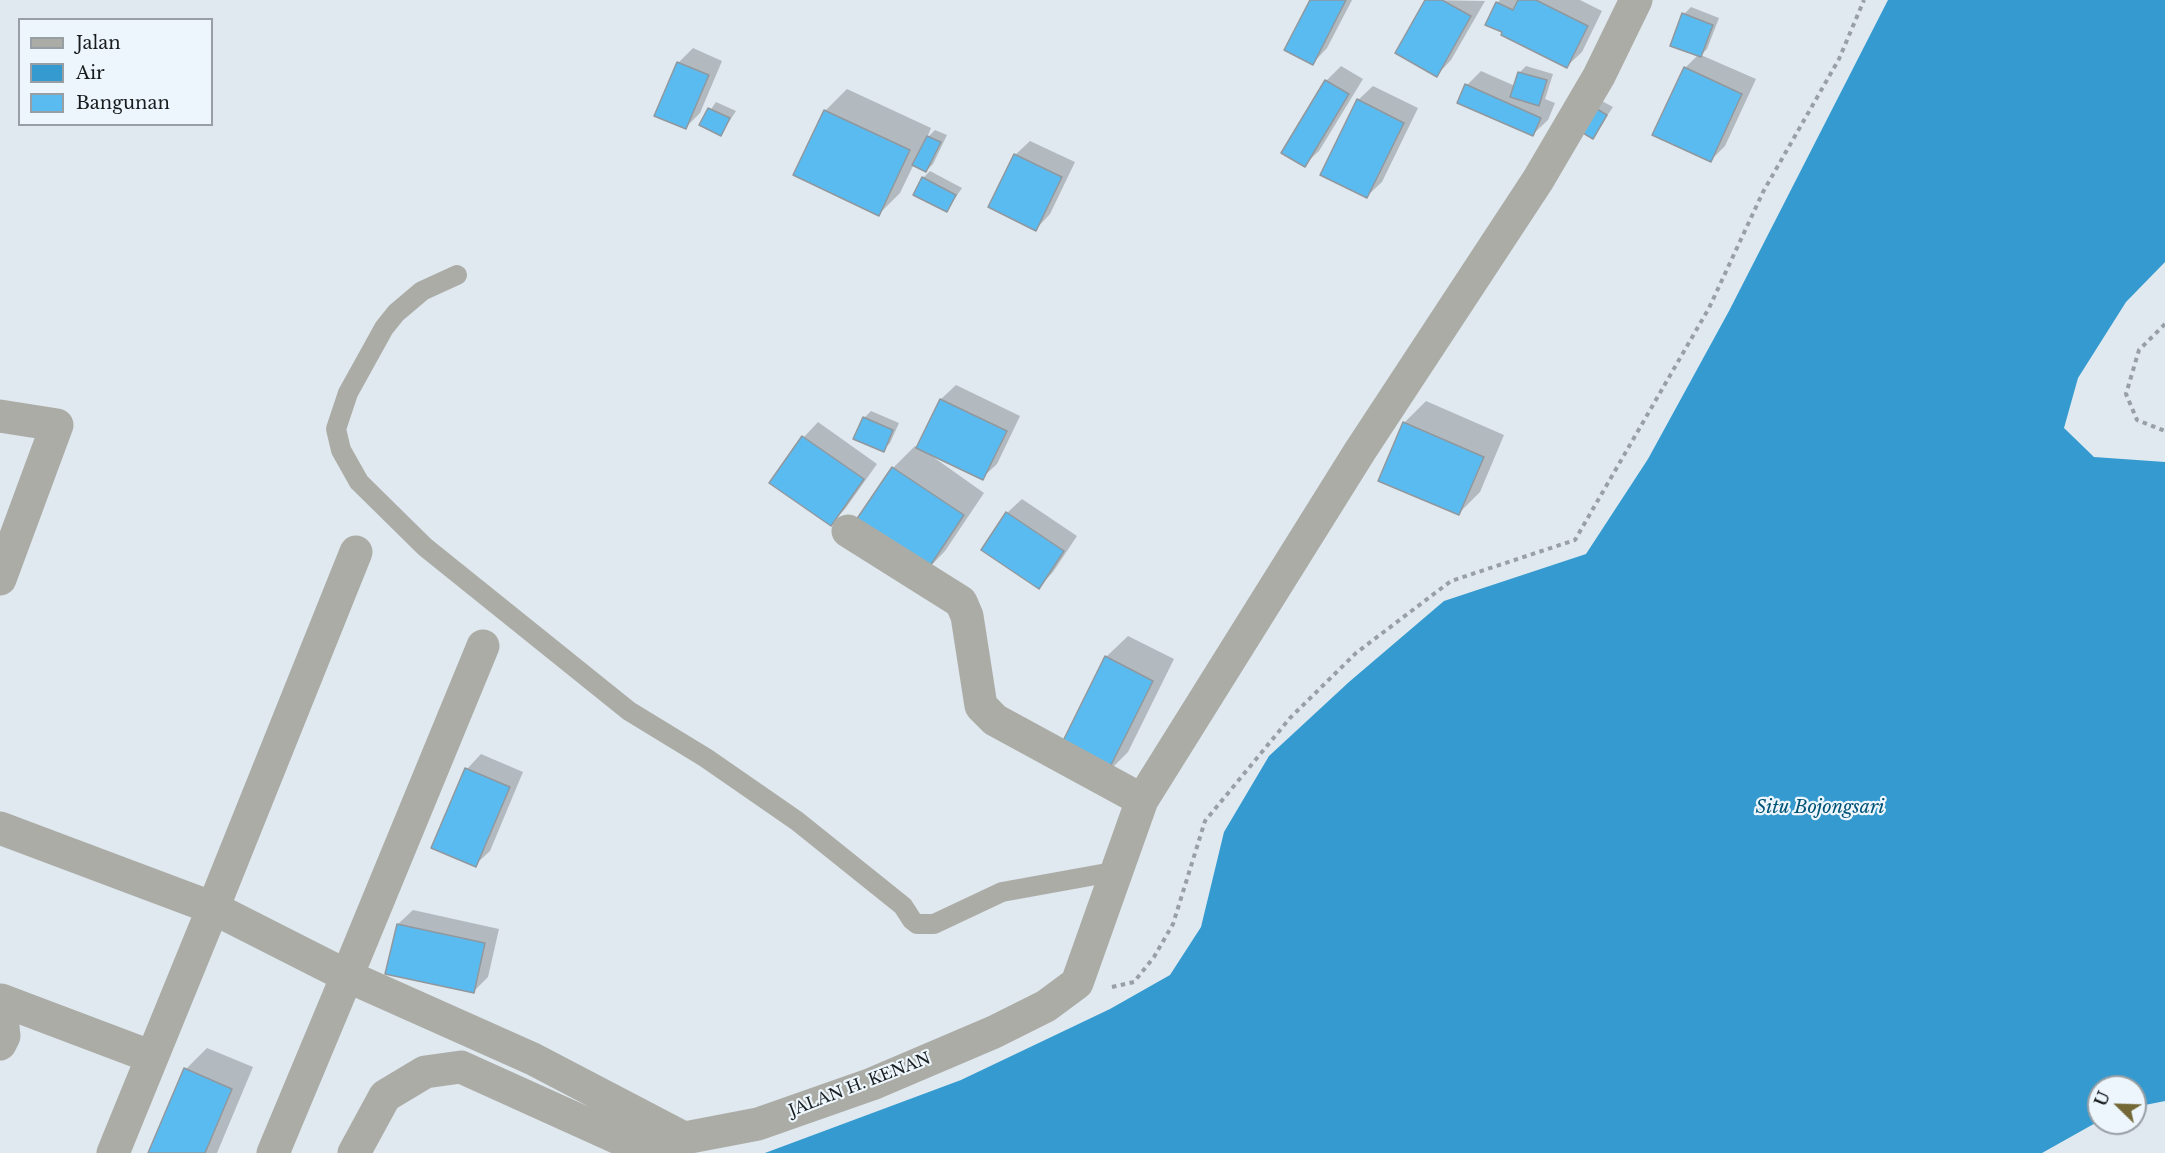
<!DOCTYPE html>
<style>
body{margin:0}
#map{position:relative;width:2165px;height:1153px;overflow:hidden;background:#dfe9ef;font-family:"Libre Baskerville",serif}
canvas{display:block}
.legend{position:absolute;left:18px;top:18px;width:195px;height:108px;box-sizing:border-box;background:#ecf6fc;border:2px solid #989fa4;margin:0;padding:8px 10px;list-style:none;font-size:18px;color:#191d1f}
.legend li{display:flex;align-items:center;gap:12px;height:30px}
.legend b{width:30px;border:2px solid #989fa4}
.north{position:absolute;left:2087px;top:1075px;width:60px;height:60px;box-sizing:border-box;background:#ecf6fc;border:2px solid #989fa4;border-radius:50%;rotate:293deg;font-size:16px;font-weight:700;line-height:24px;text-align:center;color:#191d1f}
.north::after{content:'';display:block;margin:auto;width:21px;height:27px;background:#746936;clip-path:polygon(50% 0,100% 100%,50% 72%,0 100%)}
</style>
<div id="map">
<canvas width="2165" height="1153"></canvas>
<ul class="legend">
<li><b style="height:8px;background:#acaca7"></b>Jalan</li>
<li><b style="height:16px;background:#359acf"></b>Air</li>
<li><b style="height:16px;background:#5abbf1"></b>Bangunan</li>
</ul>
<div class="north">U</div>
</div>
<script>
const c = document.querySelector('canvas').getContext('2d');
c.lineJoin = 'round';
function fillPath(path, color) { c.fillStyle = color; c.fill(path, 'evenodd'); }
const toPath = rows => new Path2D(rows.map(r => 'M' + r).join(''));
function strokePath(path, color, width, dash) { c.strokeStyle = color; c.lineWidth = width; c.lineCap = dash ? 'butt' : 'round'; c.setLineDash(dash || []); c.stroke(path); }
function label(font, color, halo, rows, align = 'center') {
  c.font = font + ' "Libre Baskerville",serif'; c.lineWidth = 4.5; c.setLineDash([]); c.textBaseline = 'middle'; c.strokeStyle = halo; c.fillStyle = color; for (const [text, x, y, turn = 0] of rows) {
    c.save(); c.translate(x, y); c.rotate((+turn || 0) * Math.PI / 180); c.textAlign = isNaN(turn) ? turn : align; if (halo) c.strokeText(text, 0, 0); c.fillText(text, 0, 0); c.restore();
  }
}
const water = toPath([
 [1888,0,2165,0,2165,262,2126,302,2078,378,2064,428,2094,457,2165,462,2165,1101,2135,1107,2135,1087,2099,1087,2099,1121,2042,1153,765,1153,961,1080,1110,1009,1170,975,1201,927,1224,832,1269,756,1349,682,1444,601,1586,554,1648,459,1729,311]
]);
const shadow = toPath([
 [1311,0,1352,0,1327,48,1313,63],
 [1427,0,1485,1,1451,60,1437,75],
 [1500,0,1580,0,1602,11,1582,52,1567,66,1497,3],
 [1691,7,1719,18,1707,49,1701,55,1756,79,1725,146,1711,160,1685,68,1698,55,1684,14],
 [693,48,722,61,700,113,686,127,678,63],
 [1341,66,1363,79,1319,151,1304,165,1283,152,1326,81],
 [1526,66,1553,74,1545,99,1555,103,1548,120,1533,134,1467,85,1481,71,1515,86,1519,73],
 [1373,86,1418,108,1382,182,1367,196,1358,100],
 [847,89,931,128,927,138,935,130,947,135,933,164,926,171,914,164,900,193,879,214,795,174,826,110],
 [1600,100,1613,107,1593,137],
 [716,102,736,111,721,134,701,124],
 [1030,141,1075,162,1050,214,1036,229,1015,155],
 [930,171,962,188,947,210,923,178],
 [956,385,1020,416,997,464,982,478,922,449,984,493,945,551,924,573,893,468,915,446,918,448,941,399],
 [1426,401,1504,435,1480,492,1459,513,1404,423],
 [871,411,899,423,890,443,883,450,864,418],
 [818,422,877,464,845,509,830,524,771,483,804,437],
 [1022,499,1077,536,1053,572,1039,587,1007,513],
 [1128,636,1174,659,1128,752,1106,774,1106,657],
 [481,754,523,772,490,851,475,865,467,769],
 [413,910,499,929,488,977,473,992,398,924],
 [207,1048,253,1067,217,1153,150,1153,186,1069]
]);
const building = toPath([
 [1310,0,1346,0,1313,65,1284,50,1310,0],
 [1425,0,1442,0,1471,16,1437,77,1395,53,1425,0],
 [1518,0,1536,0,1588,26,1567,68,1501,35,1502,32,1485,25,1496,2,1513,10,1518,0],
 [1682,13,1713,25,1701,57,1670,46,1682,13],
 [677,62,709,75,686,129,654,116,677,62],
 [1684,67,1742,94,1711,162,1652,135,1684,67],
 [1518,72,1547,80,1539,106,1510,97,1518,72],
 [1325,80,1349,94,1305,167,1281,153,1325,80],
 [1465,84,1541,118,1533,136,1457,103,1465,84],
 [1357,99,1404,123,1367,198,1320,175,1357,99],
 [1592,106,1607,115,1593,139,1578,130,1592,106],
 [708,108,730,118,721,136,699,125,708,108],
 [824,110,910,150,879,216,793,175,824,110],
 [927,136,941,142,926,172,912,165,927,136],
 [1014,154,1062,177,1036,231,988,207,1014,154],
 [922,177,956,195,947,212,913,195,922,177],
 [940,399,1007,431,983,480,916,448,940,399],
 [863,417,893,430,884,452,853,439,863,417],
 [1403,422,1484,457,1459,515,1378,481,1403,422],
 [802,436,864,479,831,526,769,483,802,436],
 [892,467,964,515,924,575,852,526,892,467],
 [1006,512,1064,551,1039,589,981,550,1006,512],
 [1105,656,1153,681,1106,775,1058,751,1105,656],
 [465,768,510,787,476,867,431,848,465,768],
 [397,924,485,943,474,993,385,974,397,924],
 [184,1068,232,1089,205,1153,148,1153,184,1068]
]);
const path = toPath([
 [2165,324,2139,350,2126,394,2137,420,2165,431],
 [1112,987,1134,982,1154,957,1173,924,1205,821,1290,718,1356,653,1451,581,1575,540,1709,308,1763,192,1839,59,1864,0]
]);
const service = toPath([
 [457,275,422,291,396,313,384,328,348,393,336,429,341,450,359,482,425,547,629,711,706,758,797,821,903,906,912,920,917,924,934,924,1002,892,1118,871]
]);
const minor = toPath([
 [0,416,57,425,0,579],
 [848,531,961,602,967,616,981,706,995,720,1142,800],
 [483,646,347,976,533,1059,684,1138],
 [0,828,213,908,113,1153],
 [0,1000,4,1036,0,1044],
 [1,1000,152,1057],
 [273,1153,347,976,213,908,356,552],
 [354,1153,385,1096,425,1072,461,1067,638,1147],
 [631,1153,638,1147,758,1124,872,1084,994,1032,1046,1006,1077,983,1142,800,1360,451,1538,180,1599,76,1636,0]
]);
const streetNames = [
 ["JALAN H. KENAN",860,1085,-21]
];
const waterNames = [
 ["Situ Bojongsari",1820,808]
];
fillPath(water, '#359acf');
fillPath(shadow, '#0003');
fillPath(building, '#5abbf1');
strokePath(building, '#90989e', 1.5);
strokePath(path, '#99a0a5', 4, [4.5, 4.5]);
strokePath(service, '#acaca7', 20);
strokePath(minor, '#acaca7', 33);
label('16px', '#191d1f', '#ecf6fc', streetNames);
label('italic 18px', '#005377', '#ecf6fc', waterNames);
</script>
